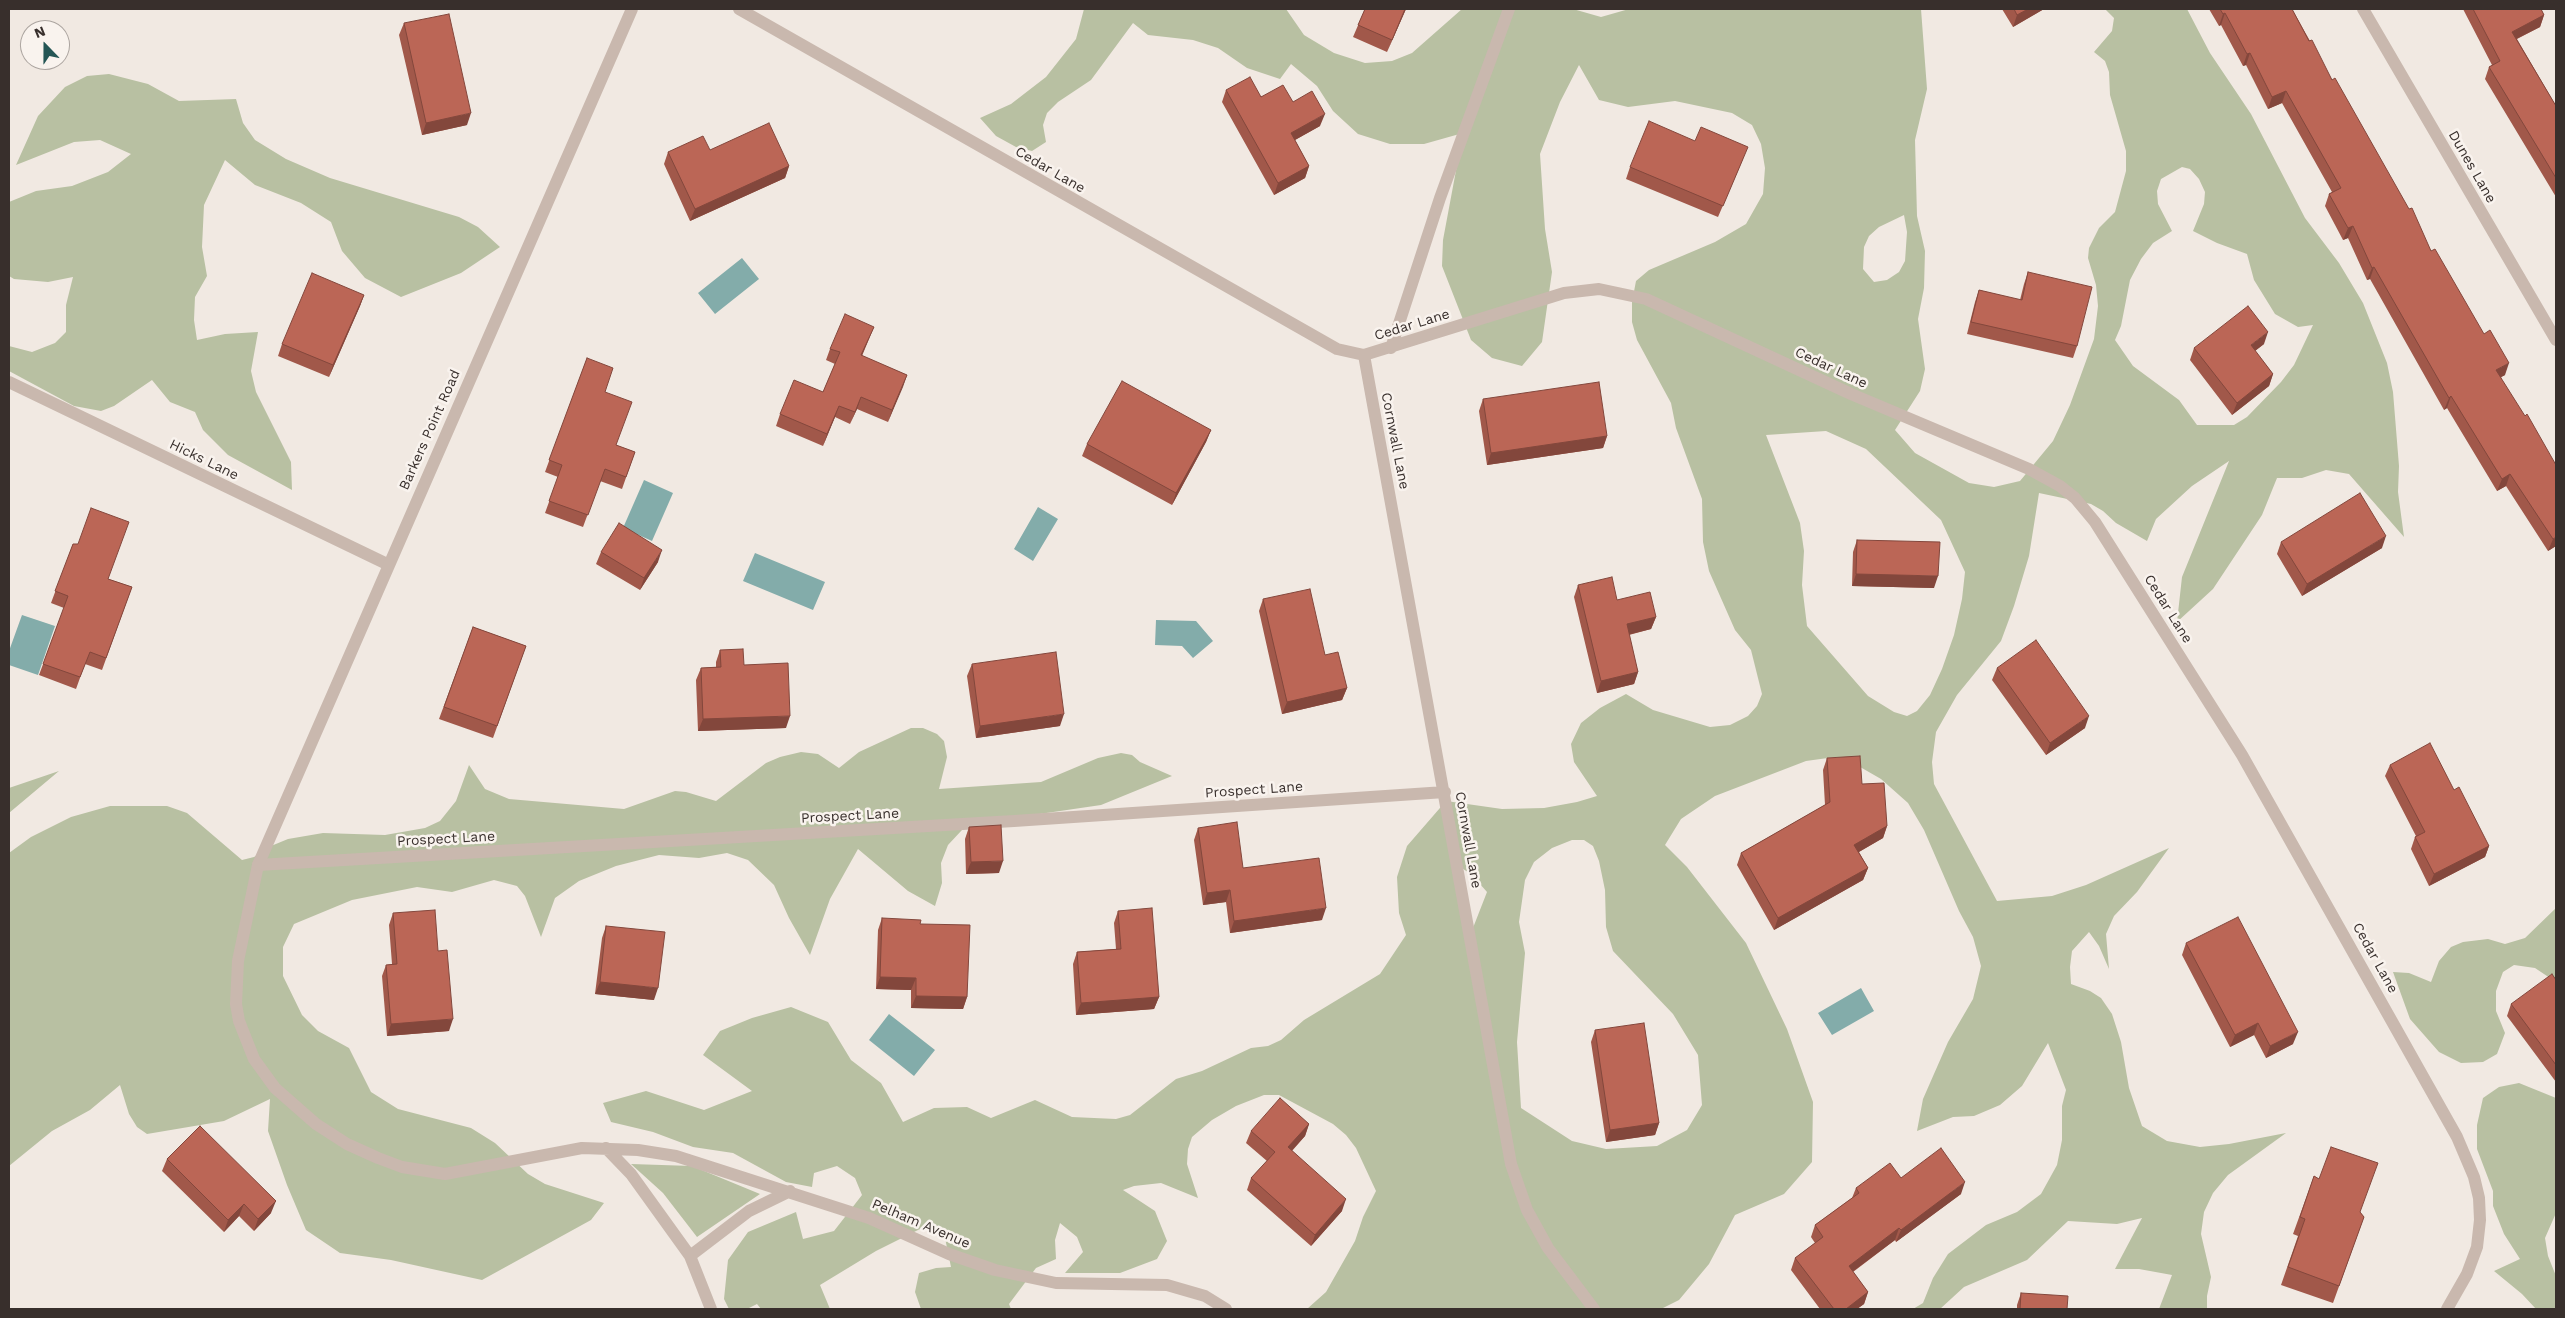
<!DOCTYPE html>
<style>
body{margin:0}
#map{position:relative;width:2565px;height:1318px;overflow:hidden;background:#f1e9e2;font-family:"Work Sans",sans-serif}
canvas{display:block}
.frame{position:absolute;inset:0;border:10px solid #382f2c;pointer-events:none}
.north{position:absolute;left:20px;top:20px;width:50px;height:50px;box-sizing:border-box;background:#f9f3ee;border:1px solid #aca5a0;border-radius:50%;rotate:338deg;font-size:14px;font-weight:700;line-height:20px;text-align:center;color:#382f2c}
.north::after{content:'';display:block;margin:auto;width:18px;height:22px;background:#255655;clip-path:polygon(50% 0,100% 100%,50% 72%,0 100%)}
</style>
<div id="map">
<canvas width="2565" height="1318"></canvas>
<div class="frame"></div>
<div class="north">N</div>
</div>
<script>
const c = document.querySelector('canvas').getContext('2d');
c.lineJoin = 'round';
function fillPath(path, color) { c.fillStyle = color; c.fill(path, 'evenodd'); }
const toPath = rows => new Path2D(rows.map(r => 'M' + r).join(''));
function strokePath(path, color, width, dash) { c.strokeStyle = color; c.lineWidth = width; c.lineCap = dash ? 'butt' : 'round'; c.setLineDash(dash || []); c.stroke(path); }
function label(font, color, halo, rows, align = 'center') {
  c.font = font + ' "Work Sans",sans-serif'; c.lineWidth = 5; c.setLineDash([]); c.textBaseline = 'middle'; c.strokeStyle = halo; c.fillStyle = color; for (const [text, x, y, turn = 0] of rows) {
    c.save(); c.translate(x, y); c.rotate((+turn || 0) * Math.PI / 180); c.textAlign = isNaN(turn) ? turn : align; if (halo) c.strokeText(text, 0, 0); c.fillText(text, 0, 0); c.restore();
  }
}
const green = toPath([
 [1084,9,1286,9,1304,35,1334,53,1365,63,1392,61,1412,53,1462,9,1573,9,1601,17,1629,9,1921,9,1927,89,1915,140,1917,216,1925,251,1924,288,1918,319,1925,369,1920,391,1895,430,1915,453,1969,483,1994,487,2020,481,2053,441,2070,405,2094,339,2098,306,2096,285,2088,258,2089,248,2099,228,2115,212,2126,171,2126,151,2110,95,2109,72,2105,61,2094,52,2112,31,2114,18,2105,9,2187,9,2210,53,2251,114,2305,218,2339,263,2363,303,2387,363,2393,392,2399,466,2398,492,2404,537,2349,474,2326,470,2302,478,2277,478,2262,515,2213,589,2177,622,2182,577,2229,461,2192,486,2156,519,2147,541,2116,523,2103,511,2091,504,2039,493,2029,556,2014,606,2001,641,1957,695,1936,732,1932,762,1934,784,1997,901,2052,896,2086,885,2169,848,2137,892,2114,916,2106,934,2109,969,2099,946,2089,932,2072,951,2070,967,2071,984,2090,991,2101,998,2112,1014,2121,1042,2129,1088,2142,1126,2167,1141,2200,1147,2229,1144,2286,1133,2228,1175,2213,1193,2204,1212,2201,1234,2211,1277,2207,1296,2207,1309,2159,1309,2172,1275,2139,1269,2115,1269,2142,1218,2117,1224,2068,1221,2027,1260,1964,1287,1940,1309,1913,1309,1923,1303,1933,1278,1948,1254,1986,1225,2017,1212,2041,1194,2057,1165,2062,1140,2062,1106,2066,1090,2048,1043,2022,1086,2000,1105,1974,1116,1953,1117,1917,1131,1923,1099,1948,1042,1973,999,1981,966,1973,937,1959,911,1924,830,1908,803,1881,779,1848,760,1835,757,1806,761,1715,796,1681,819,1665,845,1687,867,1746,943,1787,1029,1813,1102,1812,1162,1784,1194,1735,1215,1709,1264,1679,1300,1661,1309,1307,1309,1326,1292,1355,1241,1363,1217,1376,1191,1356,1148,1346,1135,1333,1124,1279,1095,1264,1095,1236,1106,1212,1120,1192,1137,1188,1149,1187,1164,1198,1198,1161,1183,1134,1186,1123,1190,1155,1211,1167,1241,1157,1259,1120,1273,1065,1273,1083,1252,1077,1237,1060,1223,1055,1240,1056,1259,1036,1268,1009,1304,1011,1309,921,1309,915,1292,919,1273,936,1268,951,1267,945,1238,928,1225,876,1251,820,1285,830,1309,761,1309,757,1304,747,1309,729,1309,724,1299,728,1260,748,1232,796,1212,803,1239,834,1231,862,1195,855,1178,837,1166,814,1173,812,1187,786,1182,733,1153,693,1147,653,1132,611,1122,603,1103,646,1091,704,1110,752,1091,703,1055,720,1031,752,1018,791,1007,828,1022,851,1060,881,1083,903,1122,934,1108,967,1107,991,1118,1035,1100,1072,1117,1116,1119,1130,1115,1176,1079,1202,1071,1251,1048,1268,1046,1281,1040,1304,1020,1380,974,1406,935,1399,913,1397,877,1407,846,1446,801,1502,809,1544,808,1577,802,1597,796,1574,762,1571,744,1581,723,1600,708,1626,694,1653,710,1710,727,1730,725,1748,716,1757,706,1762,694,1751,650,1735,630,1709,571,1703,542,1702,499,1676,428,1671,403,1637,340,1632,322,1632,302,1636,281,1649,270,1715,242,1746,224,1763,194,1765,168,1761,144,1752,125,1732,113,1675,101,1628,107,1599,100,1579,65,1560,102,1540,154,1545,229,1552,272,1542,342,1522,366,1492,358,1471,340,1442,266,1443,240,1463,133,1424,144,1390,144,1358,134,1333,111,1317,86,1291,64,1280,79,1247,68,1218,48,1193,40,1148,35,1133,23,1091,80,1058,102,1047,113,1043,125,1046,142,1032,151,1016,147,996,136,980,118,1011,104,1046,77,1076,39],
 [2182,167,2190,169,2199,179,2205,192,2204,204,2193,231,2217,243,2247,254,2254,280,2275,314,2298,327,2313,325,2294,365,2281,382,2247,417,2234,425,2197,425,2179,400,2133,366,2115,340,2121,326,2130,280,2141,259,2153,243,2172,231,2158,204,2157,191,2161,179],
 [1904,215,1907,232,1905,261,1899,272,1887,280,1874,282,1863,269,1864,247,1869,236,1879,227],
 [1826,431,1866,449,1941,520,1965,572,1962,599,1954,635,1942,669,1930,695,1917,711,1907,716,1894,712,1868,696,1807,626,1802,585,1804,551,1800,523,1766,435],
 [1572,840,1584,840,1593,846,1599,861,1605,890,1606,927,1613,951,1673,1014,1698,1055,1702,1105,1687,1130,1657,1146,1606,1149,1572,1141,1521,1108,1517,1042,1525,953,1519,922,1525,880,1534,862,1552,848],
 [1459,866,1472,875,1487,892,1471,933],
 [109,74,148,84,179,101,236,99,243,123,255,140,286,159,330,178,459,217,478,227,500,247,461,273,401,297,365,278,342,251,331,222,301,203,255,185,225,160,204,205,202,247,207,276,195,297,194,320,197,340,225,334,258,332,251,371,256,392,291,462,292,490,228,455,203,430,195,412,170,402,152,380,114,406,101,411,74,406,9,371,9,346,32,352,55,343,66,332,66,305,73,277,48,282,14,279,9,276,9,202,36,191,72,186,108,172,131,154,100,140,74,142,16,165,38,116,65,87,87,76],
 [911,728,923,728,937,734,944,741,947,757,939,789,1041,782,1098,758,1121,753,1132,755,1140,762,1172,776,1101,805,985,822,962,830,948,845,941,863,942,883,935,906,908,891,858,849,830,899,810,955,789,918,774,885,748,860,727,853,699,858,659,855,616,866,579,881,555,898,541,937,525,896,517,886,494,880,452,892,417,887,352,900,294,924,283,947,283,976,302,1015,318,1031,349,1048,371,1092,398,1109,471,1128,495,1143,528,1174,545,1184,604,1203,591,1220,482,1280,391,1260,340,1253,306,1230,287,1185,268,1131,270,1099,224,1121,147,1134,137,1127,129,1114,120,1085,90,1110,52,1131,9,1166,9,853,31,837,71,817,110,806,167,806,187,813,242,860,254,857,271,846,288,839,323,833,385,835,425,828,440,821,456,801,469,765,485,789,509,799,624,809,675,791,686,792,716,801,766,763,780,757,801,752,818,754,839,768,859,752],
 [59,771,9,813,9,788],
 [2556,908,2556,982,2535,968,2514,965,2503,972,2496,991,2496,1011,2505,1033,2497,1054,2483,1062,2461,1063,2439,1052,2410,1019,2393,972,2409,973,2431,982,2439,961,2451,947,2463,942,2488,939,2505,944,2525,938],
 [2519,1083,2556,1098,2556,1213,2545,1238,2548,1256,2556,1276,2556,1309,2536,1309,2522,1294,2494,1271,2520,1259,2504,1234,2493,1206,2493,1191,2477,1149,2477,1125,2483,1098,2499,1087],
 [631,1164,692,1166,760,1194,697,1237,663,1193]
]);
const water = toPath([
 [742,258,759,279,715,314,698,293],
 [644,480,673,493,652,541,623,528],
 [1038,507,1058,519,1033,561,1014,549],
 [755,553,825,582,813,610,743,581],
 [22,615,55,626,38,675,9,665,9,651],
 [1156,620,1196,621,1213,641,1193,658,1182,646,1155,645],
 [1861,988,1874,1011,1832,1035,1818,1013],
 [889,1014,935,1050,914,1076,869,1040]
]);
const minor = toPath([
 [739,9,1337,349,1364,355,1564,293,1599,289,1646,299,1851,394,2029,469,2060,486,2075,498,2095,522,2242,755,2457,1137,2474,1177,2479,1198,2480,1220,2477,1247,2467,1274,2447,1309],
 [2363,9,2556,340],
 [1391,348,1440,198,1509,9],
 [1364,355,1511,1164,1527,1210,1548,1248,1594,1309],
 [9,382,387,564],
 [606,1148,631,1174,690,1256,711,1309],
 [690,1256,749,1211,790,1191],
 [1226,1309,1205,1296,1167,1285,1056,1283,995,1270,949,1254,869,1218,676,1156,638,1150,582,1148,445,1174,402,1167,378,1158,347,1144,316,1124,275,1088,254,1059,239,1021,236,1004,238,961,258,865,1014,821,1445,792]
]);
const tertiary = toPath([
 [258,865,632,9]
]);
const wall = toPath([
 [1365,9,1406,9,1387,52,1353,37],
 [2002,9,2044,9,2013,27],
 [2209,9,2292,9,2332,80,2431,251,2505,375,2501,377,2556,546,2548,551,2506,486,2497,491,2447,408,2444,410,2370,279,2367,280,2348,238,2343,240,2325,206,2329,194,2332,192,2282,103,2268,109,2246,65,2243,66,2221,25,2219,26],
 [2463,9,2541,9,2544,15,2540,27,2517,39,2556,106,2556,197,2485,79,2489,67,2492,65],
 [404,23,467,125,422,135,399,35],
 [1226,90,1293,102,1320,126,1295,140,1309,166,1305,178,1274,195,1222,102],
 [1695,141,1743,159,1718,217,1626,179,1630,167],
 [710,150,789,166,785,178,690,221,664,164,668,152],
 [2028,272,2077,346,2073,358,1967,334,1975,302,1979,290,2020,300,2024,284],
 [364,295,360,306,329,377,278,356,282,344],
 [874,327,862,356,907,375,888,422,857,409,850,424,835,417,823,446,776,426,780,414,823,392,835,364,826,360,830,349],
 [2264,344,2255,351,2273,374,2269,386,2232,415,2190,360,2194,348],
 [587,358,605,392,616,445,635,452,622,489,600,481,583,527,545,513,558,477,545,472],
 [1483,399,1607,436,1603,448,1487,465,1479,411],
 [1211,430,1206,442,1172,505,1082,456,1087,444],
 [1857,540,1934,588,1852,586,1853,552],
 [2281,542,2382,548,2302,596,2277,554],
 [73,544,108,579,132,587,102,670,85,664,76,689,39,675,64,608,51,603],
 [601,552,658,562,640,590,596,564],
 [1578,585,1617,600,1656,617,1651,629,1629,635,1638,672,1634,684,1597,693,1574,597],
 [1263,599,1325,655,1347,688,1342,700,1282,714,1259,611],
 [473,627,526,646,493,738,439,719],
 [720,650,744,665,786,728,698,731,696,680,701,668,716,667,716,662],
 [972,664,1060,726,976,738,967,676],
 [1997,668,2085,728,2046,755,1992,680],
 [1827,758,1862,784,1887,826,1883,838,1859,852,1868,868,1863,880,1774,930,1737,865,1741,853,1825,805,1823,770],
 [2390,765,2454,790,2489,846,2485,857,2429,886,2411,849,2415,837,2416,836,2385,776],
 [969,827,999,873,966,874,965,839],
 [1198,828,1243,868,1322,920,1230,933,1226,902,1203,905,1194,840],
 [1118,911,1159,997,1154,1009,1076,1015,1073,964,1077,952,1116,949,1114,923],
 [393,913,438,951,449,1031,387,1036,382,976,386,965,392,964,389,925],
 [882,918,920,924,967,997,963,1009,911,1008,911,990,876,989,878,930],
 [606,926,654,1000,595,994,602,938],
 [2186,943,2293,1044,2266,1058,2254,1035,2230,1047,2182,955],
 [2556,980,2556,1082,2507,1016,2511,1004],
 [1595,1030,1659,1123,1655,1135,1606,1142,1591,1042],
 [1309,1124,1305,1136,1292,1151,1342,1211,1311,1246,1247,1190,1251,1178,1267,1161,1246,1143,1251,1131],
 [167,1159,271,1213,254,1231,239,1216,224,1232,162,1171],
 [2314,1176,2319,1179,2360,1212,2364,1217,2333,1303,2281,1285,2298,1236,2293,1234],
 [1901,1178,1961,1194,1896,1242,1895,1240,1853,1272,1868,1292,1864,1304,1857,1309,1820,1309,1791,1270,1795,1258,1815,1243,1811,1237,1815,1225,1852,1198,1856,1188],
 [2021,1293,2067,1309,2017,1309,2017,1305]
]);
const shadedWall = toPath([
 [1405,9,1406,9,1387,52,1392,40],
 [2028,9,2044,9,2013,27,2017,15],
 [2225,13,2221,25,2219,26,2223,14],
 [2544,15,2540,27,2508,43,2512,32],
 [2250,53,2246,65,2243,66,2247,54],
 [2286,91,2282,103,2268,109,2272,97],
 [471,113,467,125,422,135,426,123],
 [1325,114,1320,126,1286,145,1291,133],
 [789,166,785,178,690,221,695,209],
 [1309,166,1305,178,1274,195,1278,183],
 [2353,226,2348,238,2343,240,2348,228],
 [2374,267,2370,279,2367,280,2372,268],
 [364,295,360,306,329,377,333,365],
 [874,327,869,338,857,367,861,355],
 [2268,332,2264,344,2247,357,2251,345],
 [2509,363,2505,375,2492,382,2496,370],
 [2273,374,2269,386,2232,415,2237,403],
 [907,375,903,387,888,422,892,410],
 [2451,396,2447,408,2444,410,2449,398],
 [861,397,857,409,850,424,855,412],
 [839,406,835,417,823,446,827,434],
 [1211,430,1206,442,1172,505,1176,493],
 [1607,436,1603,448,1487,465,1491,453],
 [2510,474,2506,486,2497,491,2502,479],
 [2386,536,2382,548,2302,596,2307,584],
 [2556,537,2556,546,2548,551,2553,539],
 [662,550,658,562,640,590,644,578],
 [1856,574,1938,576,1934,588,1852,586],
 [1656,617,1651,629,1623,636,1627,624],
 [1638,672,1634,684,1597,693,1601,681],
 [1347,688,1342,700,1282,714,1287,702],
 [1064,714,1060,726,976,738,980,726],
 [790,716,786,728,698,731,703,719],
 [2089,716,2085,728,2046,755,2050,743],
 [1887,826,1883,838,1850,857,1854,845],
 [2489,846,2485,857,2429,886,2434,874],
 [1003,861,999,873,966,874,971,862],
 [1868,868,1863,880,1774,930,1778,918],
 [1230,890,1226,902,1203,905,1207,893],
 [1326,908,1322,920,1230,933,1234,921],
 [880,977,916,978,911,990,876,989],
 [600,982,658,988,654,1000,595,994],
 [916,996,967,997,963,1009,911,1008],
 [1159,997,1154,1009,1076,1015,1081,1003],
 [453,1019,449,1031,387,1036,391,1024],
 [2258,1023,2254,1035,2230,1047,2235,1035],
 [2298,1032,2293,1044,2266,1058,2270,1046],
 [1659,1123,1655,1135,1606,1142,1610,1130],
 [1309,1124,1305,1136,1284,1159,1288,1147],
 [1965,1182,1961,1194,1896,1242,1901,1230],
 [1346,1199,1342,1211,1311,1246,1315,1235],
 [276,1201,271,1213,254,1231,258,1219],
 [244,1204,239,1216,224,1232,228,1220],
 [1899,1228,1895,1240,1844,1278,1849,1266],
 [1868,1292,1864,1304,1857,1309,1846,1309]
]);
const building = toPath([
 [1365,9,1405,9,1392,40,1358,25,1365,9],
 [2014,9,2028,9,2017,15,2014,9],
 [2220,9,2292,9,2309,41,2312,40,2332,80,2335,78,2409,209,2412,208,2431,251,2435,249,2484,334,2490,330,2509,363,2496,370,2525,416,2527,414,2556,465,2556,537,2553,539,2510,474,2502,479,2451,396,2449,398,2374,267,2372,268,2353,226,2348,228,2329,194,2341,188,2286,91,2272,97,2250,53,2247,54,2225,13,2223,14,2220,9],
 [2473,9,2541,9,2544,15,2512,32,2556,106,2556,178,2489,67,2500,61,2473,9],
 [449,14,471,113,426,123,404,23,449,14],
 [1250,77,1261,97,1283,85,1293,102,1312,91,1325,114,1291,133,1309,166,1278,183,1226,90,1250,77],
 [1649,121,1695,141,1701,127,1748,147,1723,206,1630,167,1649,121],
 [769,123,789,166,695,209,668,152,703,136,710,150,769,123],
 [2028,272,2092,287,2077,346,1971,322,1979,290,2022,300,2028,272],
 [312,273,364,295,333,365,282,344,312,273],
 [2248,306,2268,332,2251,345,2273,374,2237,403,2194,348,2248,306],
 [845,314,874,327,861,355,907,375,892,410,861,397,855,412,839,406,827,434,780,414,794,380,823,392,840,352,830,349,845,314],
 [587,358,613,368,605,392,632,402,616,445,635,452,626,477,605,469,588,515,549,501,562,465,549,460,587,358],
 [1122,381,1211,430,1176,493,1087,444,1122,381],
 [1599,382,1607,436,1491,453,1483,399,1599,382],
 [2360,493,2386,536,2307,584,2281,542,2360,493],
 [91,508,129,522,108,579,132,587,106,658,90,652,80,677,43,664,68,596,55,591,73,544,78,544,91,508],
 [619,523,662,550,644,578,601,552,619,523],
 [1857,540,1940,542,1938,576,1856,574,1857,540],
 [1612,577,1617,600,1650,592,1656,617,1627,624,1638,672,1601,681,1578,585,1612,577],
 [1310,589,1325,655,1338,652,1347,688,1287,702,1263,599,1310,589],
 [473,627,526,646,497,726,444,707,473,627],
 [2036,640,2089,716,2050,743,1997,668,2036,640],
 [743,649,744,665,788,663,790,716,703,719,701,668,721,667,720,650,743,649],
 [1056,652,1064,714,980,726,972,664,1056,652],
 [2430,743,2454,790,2459,787,2489,846,2434,874,2415,837,2425,832,2390,765,2430,743],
 [1860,756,1862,784,1884,783,1887,826,1854,845,1868,868,1778,918,1741,853,1830,802,1827,758,1860,756],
 [1237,822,1243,868,1319,858,1326,908,1234,921,1230,890,1207,893,1198,828,1237,822],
 [1001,825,1003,861,971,862,969,827,1001,825],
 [1152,908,1159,997,1081,1003,1077,952,1121,949,1118,911,1152,908],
 [435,910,438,951,447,950,453,1019,391,1024,386,965,397,964,393,913,435,910],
 [2238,917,2298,1032,2270,1046,2258,1023,2235,1035,2186,943,2238,917],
 [882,918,921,920,920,924,970,925,967,997,916,996,916,978,880,977,882,918],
 [606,926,665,932,658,988,600,982,606,926],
 [2552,974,2556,980,2556,1065,2511,1004,2552,974],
 [1644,1023,1659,1123,1610,1130,1595,1030,1644,1023],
 [1280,1098,1309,1124,1288,1147,1346,1199,1315,1235,1251,1178,1275,1152,1251,1131,1280,1098],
 [200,1126,276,1201,258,1219,244,1204,228,1220,167,1159,200,1126],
 [2331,1147,2378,1163,2360,1212,2364,1217,2339,1286,2288,1267,2305,1219,2300,1217,2314,1176,2319,1179,2331,1147],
 [1941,1148,1965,1182,1901,1230,1899,1228,1849,1266,1868,1292,1846,1309,1834,1309,1795,1258,1823,1237,1815,1225,1859,1193,1856,1188,1890,1163,1901,1178,1941,1148],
 [2021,1293,2068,1296,2067,1309,2020,1309,2021,1293]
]);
const streetNames = [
 ["Dunes Lane",2472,167,60],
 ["Cedar Lane",1050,170,30],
 ["Cedar Lane",1412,325,-17],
 ["Cedar Lane",1831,368,25],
 ["Barkers Point Road",430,430,-66],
 ["Cornwall Lane",1395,441,79],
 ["Hicks Lane",204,460,26],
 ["Cedar Lane",2168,609,58],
 ["Prospect Lane",1254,790,-4],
 ["Prospect Lane",850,816,-3],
 ["Prospect Lane",446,839,-3],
 ["Cornwall Lane",1468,840,80],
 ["Cedar Lane",2375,958,61],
 ["Pelham Avenue",921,1224,23]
];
fillPath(green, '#b8c0a2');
fillPath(water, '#83acaa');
strokePath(minor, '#c9b8ae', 12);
strokePath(tertiary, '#c9b8ae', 12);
fillPath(wall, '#a1584a');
fillPath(shadedWall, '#83473c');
fillPath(building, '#bb6656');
strokePath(building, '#83473c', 1);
label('14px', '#382f2c', '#f9f3ee', streetNames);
</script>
